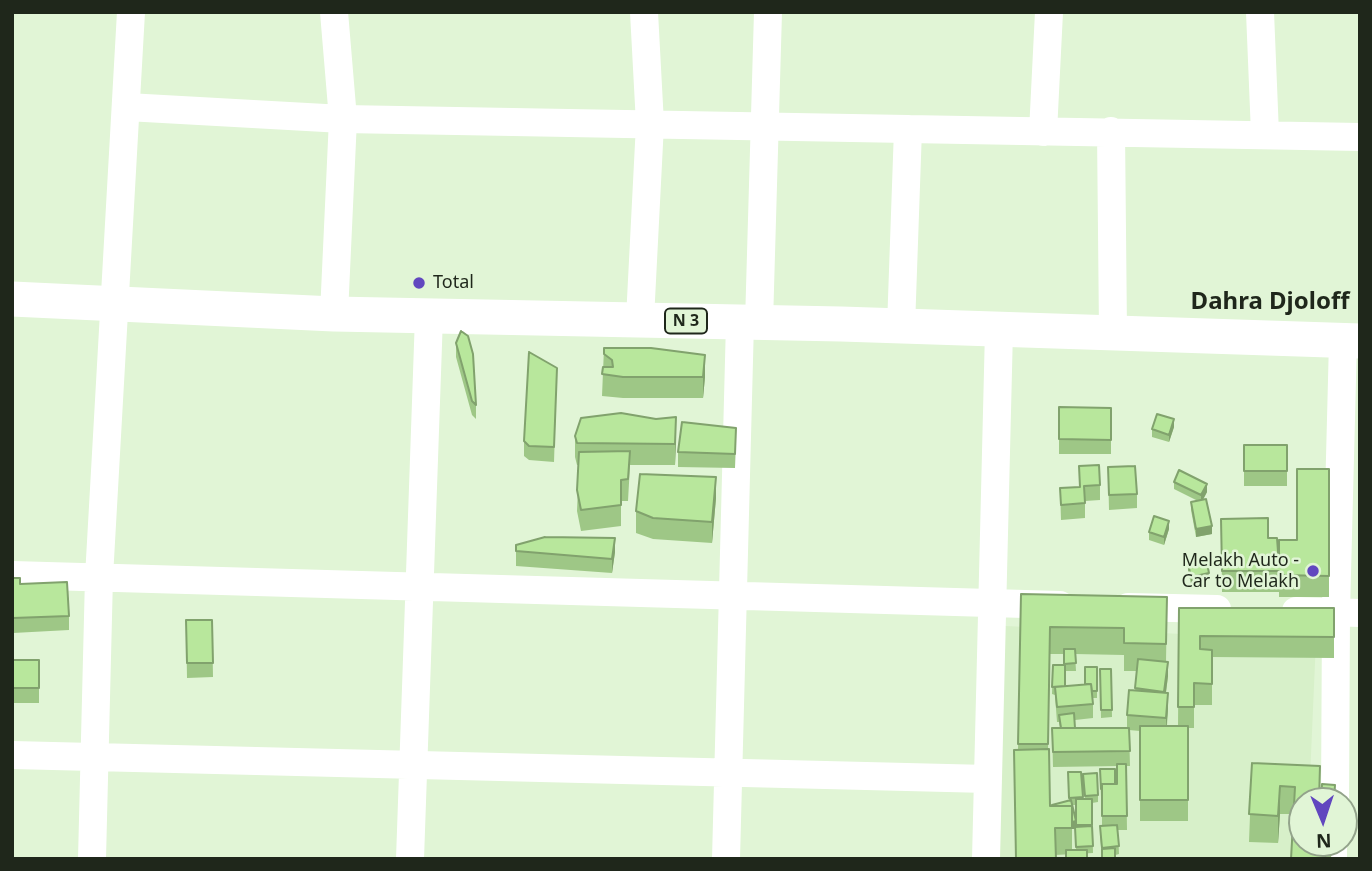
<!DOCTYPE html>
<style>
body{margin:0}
#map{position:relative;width:1372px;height:871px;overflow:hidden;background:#e1f5d6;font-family:"Noto Sans",sans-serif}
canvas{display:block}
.frame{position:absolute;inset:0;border:14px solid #1f271b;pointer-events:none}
.north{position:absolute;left:1288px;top:787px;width:70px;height:70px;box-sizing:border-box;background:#e1f5d6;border:2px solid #93a38b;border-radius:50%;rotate:178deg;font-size:19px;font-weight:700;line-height:28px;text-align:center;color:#1f271b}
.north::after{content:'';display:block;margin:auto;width:24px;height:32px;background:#6147bf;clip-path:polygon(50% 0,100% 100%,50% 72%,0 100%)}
</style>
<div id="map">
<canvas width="1372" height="871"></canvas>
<div class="frame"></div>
<div class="north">N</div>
</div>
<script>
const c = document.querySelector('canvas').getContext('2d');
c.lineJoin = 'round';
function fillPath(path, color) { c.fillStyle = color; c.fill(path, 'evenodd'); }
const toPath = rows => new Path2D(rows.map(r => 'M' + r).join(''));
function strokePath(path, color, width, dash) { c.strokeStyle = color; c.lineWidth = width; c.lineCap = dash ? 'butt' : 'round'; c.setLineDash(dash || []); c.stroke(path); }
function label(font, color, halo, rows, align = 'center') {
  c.font = font + ' "Noto Sans",sans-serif'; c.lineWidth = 5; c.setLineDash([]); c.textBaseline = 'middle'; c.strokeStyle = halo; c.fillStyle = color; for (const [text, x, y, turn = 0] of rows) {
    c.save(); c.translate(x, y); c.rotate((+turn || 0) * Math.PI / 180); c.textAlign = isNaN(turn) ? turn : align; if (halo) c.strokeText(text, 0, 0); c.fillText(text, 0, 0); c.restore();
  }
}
const built = toPath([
 [1005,626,1316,640,1309,801,1302,801,1302,843,1306,859,994,859]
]);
const minor = toPath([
 [1260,12,1265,134],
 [127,107,343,119,1360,137],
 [1111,131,1113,332],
 [1043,132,1049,12],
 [334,314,343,119,334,12],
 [640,319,650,124,644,12],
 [759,323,768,12],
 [901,327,908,129],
 [12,575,1060,605],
 [1128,607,1217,609],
 [1296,611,1360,613],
 [12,755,988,779],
 [1335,801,1336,613,1343,341],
 [92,859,99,577,131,12],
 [410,859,429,316],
 [726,859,740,322],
 [986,859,999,330],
 [1333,859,1333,843]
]);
const major = toPath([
 [12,299,334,314,841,324,1360,341]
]);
const wall = toPath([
 [456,343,476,405,476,419,472,415,456,357],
 [604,348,705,377,703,398,623,398,602,396],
 [557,368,554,462,529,460,524,456,524,441],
 [1059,407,1111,408,1111,454,1059,454],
 [1174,427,1169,442,1152,437,1152,429],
 [575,436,676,439,675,465,630,465,628,501,621,501,621,526,581,531,577,511,579,465,577,465,575,457],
 [736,442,735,468,678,467,678,452],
 [1244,445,1287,445,1287,486,1244,486],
 [1079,466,1100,485,1100,500,1085,501,1085,518,1061,520,1060,488,1079,487],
 [1108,467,1137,494,1137,508,1109,510],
 [1329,469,1329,597,1279,597,1279,592,1222,592,1221,519,1279,565,1297,540],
 [1174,482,1207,492,1203,500,1212,534,1196,537,1191,510,1191,502,1198,501,1174,489],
 [716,498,712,543,653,539,636,533,636,511],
 [1169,529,1164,545,1149,540,1149,532],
 [516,545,615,552,612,573,516,566],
 [1188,564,1209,580,1191,584,1188,571],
 [12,578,69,616,69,630,13,633],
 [1021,594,1167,597,1166,662,1168,676,1166,693,1168,708,1167,726,1178,726,1179,608,1334,608,1334,658,1212,657,1212,705,1194,705,1194,728,1188,728,1188,821,1140,821,1140,731,1129,730,1130,766,1126,766,1127,830,1118,830,1119,854,1102,859,1100,834,1102,826,1102,797,1101,797,1100,769,1115,784,1117,784,1117,766,1053,767,1052,728,1060,728,1059,722,1057,722,1055,695,1052,694,1053,665,1064,665,1064,654,1050,654,1048,749,1050,806,1069,801,1068,772,1081,772,1083,799,1085,799,1083,781,1098,795,1098,802,1092,803,1093,853,1055,855,1018,750],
 [1075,654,1124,655,1124,671,1137,671,1135,691,1127,715,1127,728,1075,728,1075,720,1093,718,1093,698,1097,698,1097,691,1065,686,1065,671,1076,671],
 [1072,805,1076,805,1076,827],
 [1072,829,1075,829,1076,850,1072,850],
 [186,620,212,620,213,677,187,678],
 [12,660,39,660,39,703,12,703],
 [1100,669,1111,669,1112,717,1101,718],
 [1252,763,1320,766,1302,843,1332,843,1331,859,1291,859,1294,814,1280,814,1278,843,1249,842]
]);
const shadedWall = toPath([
 [705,355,705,377,703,398,703,377],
 [676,417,676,439,675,465,675,444],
 [1174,419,1174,427,1169,442,1169,435],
 [716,477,716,498,712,543,712,522],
 [1207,484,1207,492,1201,503,1201,495],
 [1169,521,1169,529,1164,545,1164,537],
 [1212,526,1212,534,1196,537,1196,529],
 [615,538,615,552,612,573,612,559],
 [1209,573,1209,580,1191,584,1191,577],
 [1168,662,1168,676,1164,706,1164,692],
 [1168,693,1168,708,1166,733,1166,718],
 [1280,786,1280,814,1278,843,1278,816],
 [1076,821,1076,829,1072,829,1072,828,1056,828]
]);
const building = toPath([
 [461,331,468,336,473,354,476,405,472,401,456,343,461,331],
 [604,348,651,348,705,355,703,377,623,377,602,374,603,367,613,367,612,360,604,354,604,348],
 [529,352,557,368,554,447,529,446,524,441,529,352],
 [1059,407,1111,408,1111,440,1059,439,1059,407],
 [621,413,656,419,676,417,675,444,577,443,575,436,581,418,621,413],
 [1157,414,1174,419,1169,435,1152,429,1157,414],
 [682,422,736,428,735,454,678,452,682,422],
 [1244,445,1287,445,1287,471,1244,471,1244,445],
 [630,451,628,479,621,480,621,505,581,510,577,490,579,452,630,451],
 [1099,465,1100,485,1084,486,1085,503,1061,505,1060,488,1080,487,1079,466,1099,465],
 [1135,466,1137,494,1109,495,1108,467,1135,466],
 [1297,469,1329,469,1329,576,1279,575,1279,571,1222,571,1221,519,1268,518,1268,538,1277,538,1279,565,1279,540,1297,540,1297,469],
 [1179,470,1207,484,1201,495,1174,482,1179,470],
 [640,474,716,477,712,522,653,518,636,511,640,474],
 [1206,499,1212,526,1196,529,1191,502,1206,499],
 [1154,516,1169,521,1164,537,1149,532,1154,516],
 [545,537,615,538,612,559,516,551,516,545,545,537],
 [1206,559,1209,573,1191,577,1188,564,1206,559],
 [12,578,20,578,20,584,67,582,69,616,13,618,12,578],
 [1021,594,1167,597,1166,644,1124,643,1124,628,1050,627,1048,744,1018,744,1021,594],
 [1179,608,1334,608,1334,637,1200,636,1200,649,1212,650,1212,684,1194,683,1194,707,1178,707,1179,608],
 [186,620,212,620,213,663,187,663,186,620],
 [1064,649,1075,649,1076,663,1064,664,1064,649],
 [1138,659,1168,662,1164,692,1135,688,1138,659],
 [12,660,39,660,39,688,12,688,12,660],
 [1053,665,1065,665,1065,686,1052,687,1053,665],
 [1085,667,1097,667,1097,691,1092,691,1091,684,1085,684,1085,667],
 [1100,669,1111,669,1112,710,1101,710,1100,669],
 [1091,684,1093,704,1057,707,1055,687,1091,684],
 [1129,690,1168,693,1166,718,1127,715,1129,690],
 [1074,713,1075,728,1061,728,1059,715,1074,713],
 [1140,726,1188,726,1188,800,1140,800,1140,726],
 [1052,728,1129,728,1130,751,1053,752,1052,728],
 [1049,749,1050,806,1072,806,1072,828,1055,828,1056,859,1016,859,1014,750,1049,749],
 [1252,763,1320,766,1319,801,1302,801,1302,843,1331,843,1331,844,1326,844,1325,859,1291,859,1295,787,1280,786,1278,816,1249,814,1252,763],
 [1117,764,1126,764,1127,816,1102,816,1102,784,1117,784,1117,764],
 [1100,769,1115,769,1115,784,1102,784,1102,789,1101,789,1100,769],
 [1068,772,1081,772,1083,797,1069,798,1068,772],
 [1097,773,1098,795,1085,796,1083,774,1097,773],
 [1322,784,1335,785,1334,801,1321,801,1322,784],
 [1076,799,1092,799,1092,825,1076,825,1076,799],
 [1071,800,1076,821,1072,822,1072,806,1052,806,1052,805,1071,800],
 [1117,825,1119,846,1102,848,1100,826,1117,825],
 [1092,826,1093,846,1076,847,1075,827,1092,826],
 [1115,848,1115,859,1102,859,1102,849,1115,848],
 [1066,850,1087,850,1087,859,1066,859,1066,850]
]);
const markers = [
 [419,283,7,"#6147bf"],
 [1313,571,7,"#6147bf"]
];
const shields = [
 [686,321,42]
];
const shieldNames = [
 ["N 3",686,321]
];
const poiNames = [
 ["Total",433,283],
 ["Melakh Auto -",1299,561,"right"],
 ["Car to Melakh",1299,582,"right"]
];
const districtNames = [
 ["Dahra Djoloff",1270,302]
];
fillPath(built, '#d7f0c9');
strokePath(minor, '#fff', 28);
strokePath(major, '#fff', 35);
fillPath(wall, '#9ec786');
fillPath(shadedWall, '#81a26d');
fillPath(building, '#b8e79c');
strokePath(building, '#81a26d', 2);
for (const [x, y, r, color] of markers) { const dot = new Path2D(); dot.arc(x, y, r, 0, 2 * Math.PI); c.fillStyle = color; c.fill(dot); strokePath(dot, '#e1f5d6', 2.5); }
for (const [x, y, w] of shields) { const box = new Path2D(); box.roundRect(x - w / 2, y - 12.5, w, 25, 5); c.fillStyle = '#e1f5d6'; c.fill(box); strokePath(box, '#1f271b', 2); }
label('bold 16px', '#1f271b', null, shieldNames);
label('18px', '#1f271b', '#e1f5d6', poiNames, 'left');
label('bold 24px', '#1f271b', '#e1f5d6', districtNames);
</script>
